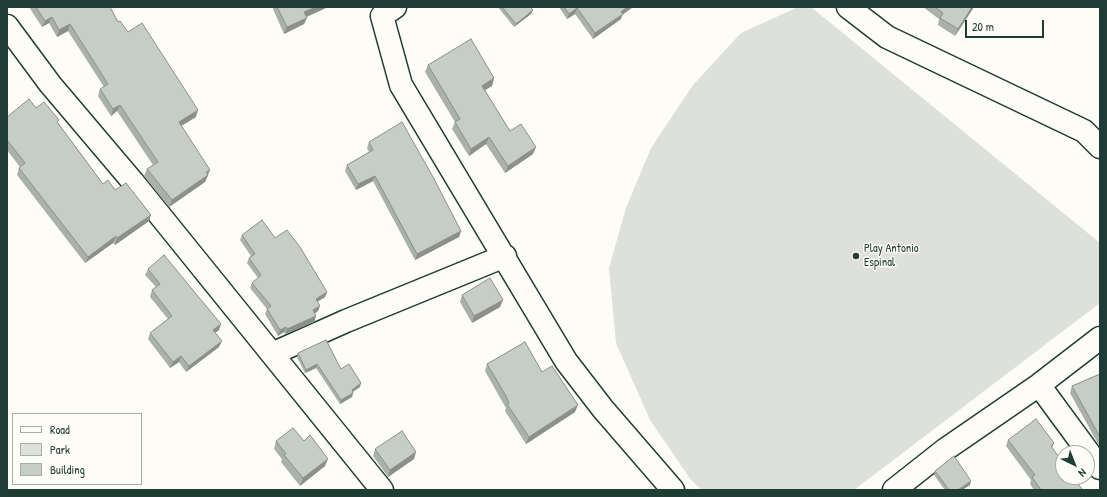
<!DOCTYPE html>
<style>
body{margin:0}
#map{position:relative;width:1107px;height:497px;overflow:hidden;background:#fdfcf7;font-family:"Patrick Hand",sans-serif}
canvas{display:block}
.frame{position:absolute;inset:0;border:8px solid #1f3d34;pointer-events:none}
.legend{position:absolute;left:12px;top:413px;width:130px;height:72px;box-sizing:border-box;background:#fdfcf7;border:1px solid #a4b0a9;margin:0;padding:5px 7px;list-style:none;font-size:12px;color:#1f3d34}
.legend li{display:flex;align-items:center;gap:8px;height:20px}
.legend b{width:20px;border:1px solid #a4b0a9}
.north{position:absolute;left:1055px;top:445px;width:40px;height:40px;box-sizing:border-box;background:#fdfcf7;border:1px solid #a4b0a9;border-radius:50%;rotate:137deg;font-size:11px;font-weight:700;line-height:16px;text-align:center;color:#1f3d34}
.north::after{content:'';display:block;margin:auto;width:14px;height:18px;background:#1f3d34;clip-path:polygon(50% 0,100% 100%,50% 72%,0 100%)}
.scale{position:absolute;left:965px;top:20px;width:79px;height:18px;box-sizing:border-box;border:2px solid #1f3d34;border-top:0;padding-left:5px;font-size:12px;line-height:14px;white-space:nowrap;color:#1f3d34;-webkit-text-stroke:3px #fdfcf7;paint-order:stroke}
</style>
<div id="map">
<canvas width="1107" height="497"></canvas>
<div class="frame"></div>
<ul class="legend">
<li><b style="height:5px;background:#fdfcf7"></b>Road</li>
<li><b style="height:11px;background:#dde0db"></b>Park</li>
<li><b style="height:11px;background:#c6cdc7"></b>Building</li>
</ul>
<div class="north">N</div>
<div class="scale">20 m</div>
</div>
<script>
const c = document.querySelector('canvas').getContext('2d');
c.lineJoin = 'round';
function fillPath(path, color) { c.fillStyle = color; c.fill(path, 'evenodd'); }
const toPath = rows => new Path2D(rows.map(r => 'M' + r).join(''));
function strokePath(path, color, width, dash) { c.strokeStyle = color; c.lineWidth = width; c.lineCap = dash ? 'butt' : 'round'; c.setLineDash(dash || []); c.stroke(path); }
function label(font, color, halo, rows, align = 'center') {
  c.font = font + ' "Patrick Hand",sans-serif'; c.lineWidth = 3; c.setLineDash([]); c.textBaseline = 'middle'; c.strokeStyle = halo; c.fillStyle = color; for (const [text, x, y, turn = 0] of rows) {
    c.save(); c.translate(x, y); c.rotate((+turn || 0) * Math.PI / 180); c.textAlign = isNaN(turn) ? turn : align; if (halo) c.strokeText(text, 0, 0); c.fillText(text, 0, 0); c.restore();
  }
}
const green = toPath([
 [798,7,811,7,1100,243,1100,303,854,490,702,490,691,480,650,420,616,343,609,268,626,208,651,148,693,85,741,33]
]);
const street = toPath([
 [395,7,382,16,401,85,566,361,603,409,673,490],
 [848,7,887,37,1084,131,1100,147],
 [7,26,50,84,133,182,382,490],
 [272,354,346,321,505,256],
 [1039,385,1100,468],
 [894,490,946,449,1039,385,1100,338]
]);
const wall = toPath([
 [29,7,110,7,118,22,128,32,196,117,181,126,208,176,205,182,169,207,144,176,147,169,153,165,117,111,111,116,98,96,100,89,104,87,68,31,57,37,49,23,42,27],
 [274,7,328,7,306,17,304,24,284,34,273,9],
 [498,7,530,7,533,10,531,14,514,27],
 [559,7,633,7,622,15,621,19,593,39,575,14,567,19],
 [923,7,974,7,955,36,938,25,939,19],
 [428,65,494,78,492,86,485,90,510,131,533,154,505,173,486,144,469,156,452,129,455,122,425,72],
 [7,117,58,123,103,184,115,190,149,221,115,245,113,243,85,263,17,175,19,168,20,167,7,150],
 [369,142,461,231,459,237,415,260,373,181,356,190,345,171,347,165,369,152,367,148],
 [242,235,275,238,327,292,325,297,317,302,318,311,314,314,316,316,314,322,285,334,284,332,278,336,265,314,267,309,250,288,252,283,258,278,247,263,249,258,251,256,240,240],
 [148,269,219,330,215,333,219,347,186,372,179,362,170,368,148,339,150,333,168,319,150,297,152,290,156,287,145,275],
 [462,295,500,307,472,323,460,302],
 [298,353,341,369,360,387,353,392,352,397,340,404,316,368,305,373,297,357],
 [487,364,542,372,575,412,526,444,505,411,506,408,503,403,485,371],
 [1100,374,1100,447,1097,442,1070,393,1072,386],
 [1008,440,1054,443,1052,448,1081,490,1034,490,1030,484,1031,480,1006,446],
 [276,441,304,441,325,466,300,486,281,462,282,459,274,449],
 [375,449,414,459,388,477,373,456],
 [935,471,970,485,962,490,945,490,934,475]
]);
const shadedWall = toPath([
 [316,7,328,7,302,19,304,12],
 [627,7,633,7,622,15,621,19,593,39,595,33],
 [972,7,974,7,955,36,958,29],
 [577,8,575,14,567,19,569,14],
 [533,10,531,14,514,27,516,24],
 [52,17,49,23,42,27,45,21],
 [307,18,304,24,284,34,287,27],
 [70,24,68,31,57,37,59,30],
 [494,78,492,86,480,93,482,86],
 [120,105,117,111,111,116,113,109],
 [198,110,196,117,176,129,179,122],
 [489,137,486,144,469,156,471,149],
 [536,147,533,154,505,173,508,166],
 [210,170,205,182,169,207,172,200],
 [375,176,373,181,356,190,358,184],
 [151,215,149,221,115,245,117,238],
 [461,231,459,237,415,260,417,254],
 [116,236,113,243,85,263,88,257],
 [327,292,325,297,314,304,316,299],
 [503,300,500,307,472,323,474,316],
 [320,306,318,311,311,316,313,310],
 [316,316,314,322,285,334,287,329],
 [221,324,219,330,211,336,213,330],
 [286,327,284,332,278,336,280,330],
 [222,341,219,347,186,372,189,366],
 [181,356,179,362,170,368,173,362],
 [317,364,316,368,305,373,306,370],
 [361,383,360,387,350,393,352,390],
 [353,393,352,397,340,404,341,400],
 [578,405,575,412,526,444,529,437],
 [416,452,414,459,388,477,390,470],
 [328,459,325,466,300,486,303,478],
 [971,481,970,485,962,490,958,490]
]);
const building = toPath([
 [36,7,110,7,118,22,120,21,128,32,142,23,198,110,179,122,210,170,206,172,208,175,172,200,147,169,158,162,120,105,113,109,100,89,108,84,70,24,59,30,52,17,45,21,36,7],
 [277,7,316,7,304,12,307,18,287,27,277,7],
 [502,7,530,7,533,10,516,24,502,7],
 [564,7,627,7,621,12,623,14,595,33,577,8,569,14,564,7],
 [935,7,972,7,958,29,940,18,943,13,935,7],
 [471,39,494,78,482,86,510,131,521,124,536,147,508,166,489,137,471,149,455,122,460,119,428,65,471,39],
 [29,99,36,108,44,102,59,120,57,122,103,184,108,180,115,190,126,183,151,215,117,238,116,236,88,257,19,168,25,163,7,140,7,117,29,99],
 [402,122,433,177,461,231,417,254,375,176,358,184,347,165,373,150,369,142,402,122],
 [262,220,275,238,287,230,300,247,327,292,316,299,320,306,313,310,316,316,287,329,286,327,280,330,267,309,271,306,252,283,261,275,249,258,255,254,242,235,262,220],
 [164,255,221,324,213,330,222,341,189,366,181,356,173,362,150,333,172,316,152,290,160,284,148,269,164,255],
 [490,278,503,300,474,316,462,295,490,278],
 [326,340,341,369,349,364,361,383,352,390,353,393,341,400,317,364,306,370,298,353,326,340],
 [525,342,542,372,552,366,578,405,529,437,507,404,509,403,506,396,487,364,525,342],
 [1100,374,1100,437,1072,386,1100,374],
 [1036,419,1054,443,1051,446,1063,463,1063,477,1073,477,1082,489,1080,490,1041,490,1032,477,1035,475,1008,440,1036,419],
 [293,428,304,441,310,435,328,459,303,478,284,455,286,454,276,441,293,428],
 [402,431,416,452,390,470,375,449,402,431],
 [954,456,971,481,958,490,949,490,935,471,954,456]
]);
const markers = [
 [856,256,4,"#1f3d34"]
];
const poiNames = [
 ["Play Antonio",864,249],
 ["Espinal",864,263]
];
fillPath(green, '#dde0db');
strokePath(street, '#1f3d34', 25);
strokePath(street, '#fdfcf7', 22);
fillPath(wall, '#aab0ab');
fillPath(shadedWall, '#8b908b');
fillPath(building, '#c6cdc7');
strokePath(building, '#8b908b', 1);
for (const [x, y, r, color] of markers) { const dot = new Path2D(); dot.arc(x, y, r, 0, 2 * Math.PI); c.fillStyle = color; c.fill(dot); strokePath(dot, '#fdfcf7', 1.5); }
label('12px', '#1f3d34', '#fdfcf7', poiNames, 'left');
</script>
